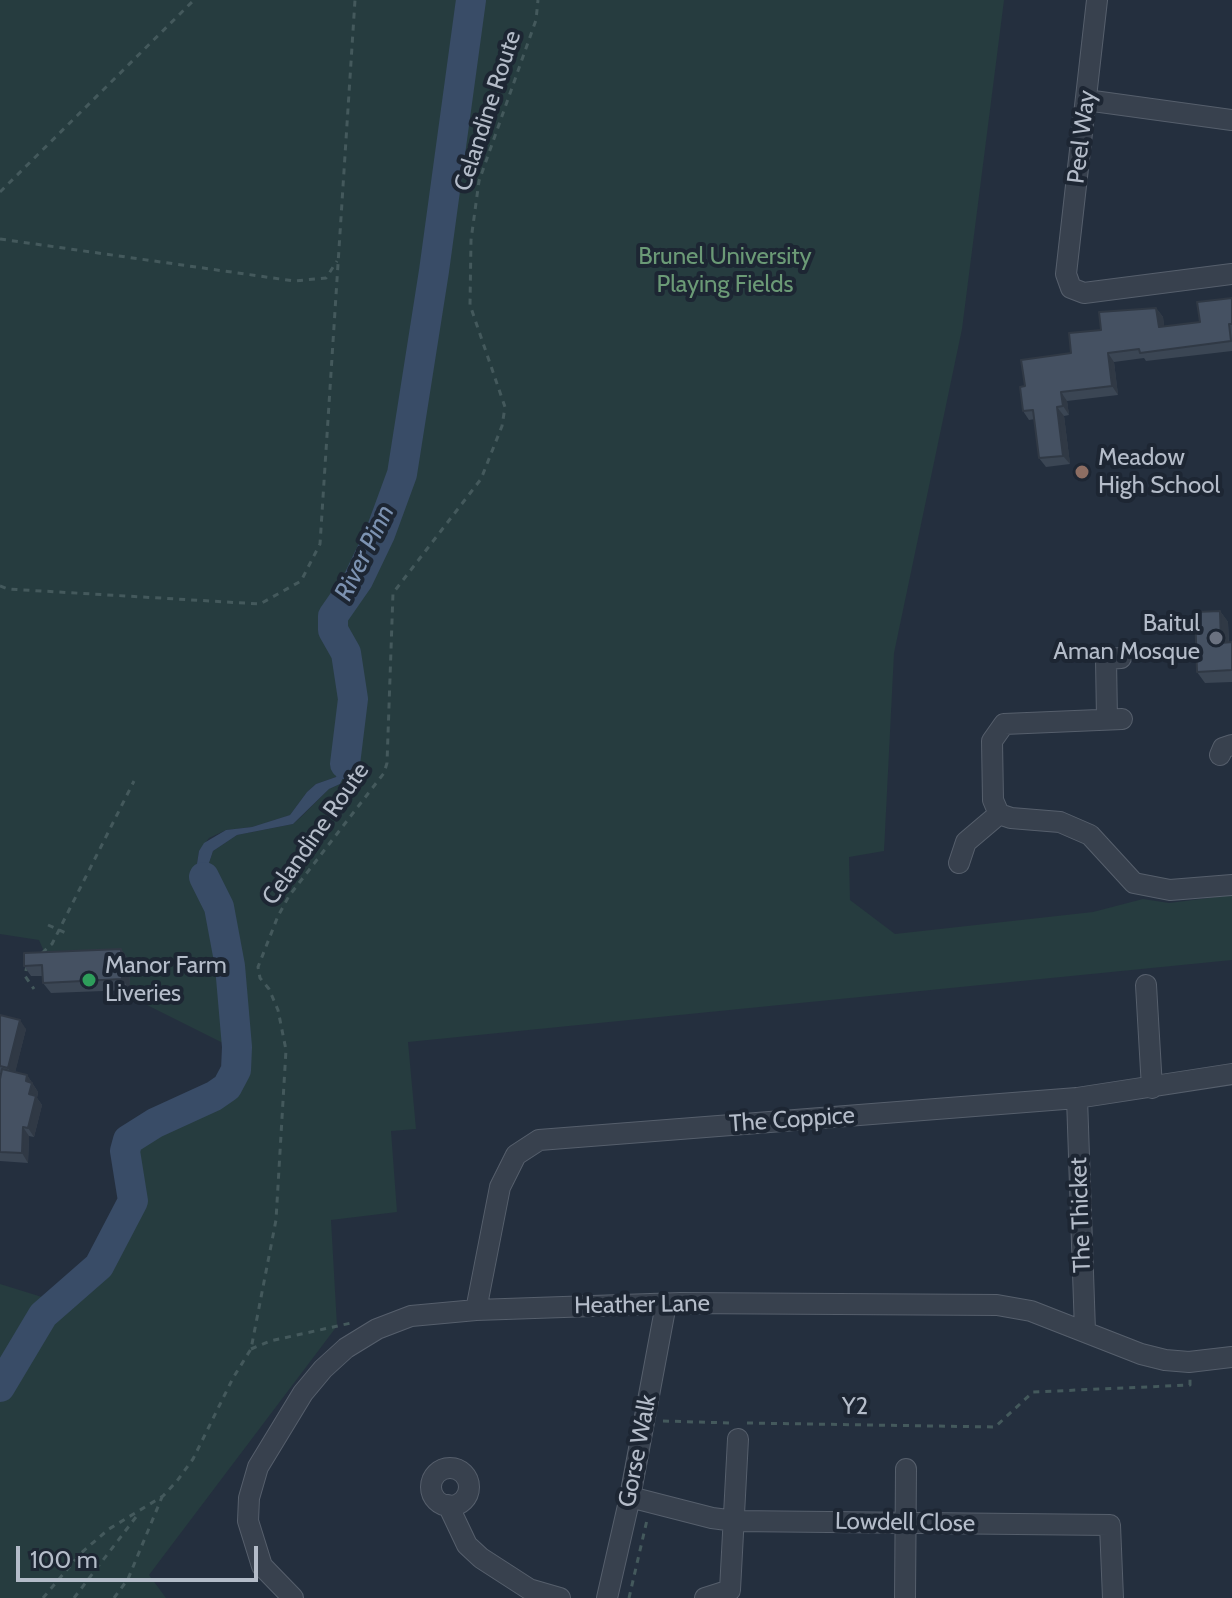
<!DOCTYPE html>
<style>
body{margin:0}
#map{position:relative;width:1232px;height:1598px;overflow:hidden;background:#242f3e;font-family:Cabin,sans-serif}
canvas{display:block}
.scale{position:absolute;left:16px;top:1546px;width:242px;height:36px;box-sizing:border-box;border:4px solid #b4bcc9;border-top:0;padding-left:10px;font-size:24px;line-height:28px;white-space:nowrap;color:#b4bcc9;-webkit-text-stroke:6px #1d2633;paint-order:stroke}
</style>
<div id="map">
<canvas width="1232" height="1598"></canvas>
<div class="scale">100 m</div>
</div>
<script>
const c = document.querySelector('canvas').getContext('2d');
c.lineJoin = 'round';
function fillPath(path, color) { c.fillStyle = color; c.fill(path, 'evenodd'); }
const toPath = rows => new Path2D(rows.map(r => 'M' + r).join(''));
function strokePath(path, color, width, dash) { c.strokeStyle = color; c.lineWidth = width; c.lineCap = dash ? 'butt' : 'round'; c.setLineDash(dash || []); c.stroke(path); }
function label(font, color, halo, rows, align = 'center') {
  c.font = font + ' Cabin,sans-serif'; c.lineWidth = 8; c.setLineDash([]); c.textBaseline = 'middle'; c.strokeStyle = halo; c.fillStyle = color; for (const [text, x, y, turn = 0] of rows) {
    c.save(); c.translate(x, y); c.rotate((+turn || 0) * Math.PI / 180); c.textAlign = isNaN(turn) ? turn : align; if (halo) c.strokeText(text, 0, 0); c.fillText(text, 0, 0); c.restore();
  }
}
const green = toPath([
 [0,0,1004,0,962,329,894,653,884,851,849,857,850,900,895,934,1093,912,1143,899,1169,903,1232,895,1232,960,408,1042,416,1129,391,1131,397,1212,331,1220,337,1326,149,1575,166,1598,0,1598,0,1284,55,1301,95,1261,128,1201,118,1155,124,1136,223,1083,231,1065,229,1046,127,995,130,989,49,963,39,940,0,934],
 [343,746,354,756,340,784,329,789,301,817,293,824,237,835,213,851,206,872,219,916,196,870,199,851,209,838,226,830,252,827,290,815,307,792,316,784,336,777,343,759]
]);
const water = toPath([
 [350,723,354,756,340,784,329,789,293,824,237,835,213,851,206,872,224,900,220,917,196,870,199,851,204,843,226,830,252,827,290,815,307,792,316,784,336,777,343,759,343,746]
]);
const river = toPath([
 [345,764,353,699,346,653,333,630,333,616,358,580,380,534,402,474,434,271,471,0],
 [0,1387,43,1315,99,1266,133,1201,125,1151,128,1140,155,1123,214,1096,227,1087,236,1070,237,1047,230,966,219,907,204,877]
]);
const path = toPath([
 [0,192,194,0],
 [0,239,294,281,326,278,337,261],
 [0,586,8,589,260,604,301,581,320,544,355,0],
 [48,925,66,933],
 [42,953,52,944,134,781],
 [27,965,25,976,34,989],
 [251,1349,270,1341,351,1323],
 [663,1421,731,1423],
 [747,1423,995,1427,1033,1392,1190,1385,1190,1378],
 [43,1598,81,1553,109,1529,163,1496,177,1481,193,1459,233,1378,251,1349,276,1220,286,1050,278,1010,269,989,260,978,258,967,278,916,289,896,384,773,387,763,393,593,481,479,502,426,505,407,470,305,471,240,479,181,536,20,538,0],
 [74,1598,139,1513],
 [114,1598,128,1579,162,1497],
 [629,1598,647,1520]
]);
const minor = toPath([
 [1097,0,1066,274,1071,288,1084,293,1232,274],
 [1086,100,1232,120],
 [1107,719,1106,659,1121,658],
 [1122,719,1004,724,992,741,993,800,999,814,1011,818,1060,822,1090,835,1134,883,1170,890,1232,885],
 [1220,755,1223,748,1232,745],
 [959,863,966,842,999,814],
 [1146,985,1152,1088],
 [1077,1098,1085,1331],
 [476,1310,500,1187,516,1155,539,1140,1077,1098,1232,1074],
 '431 1487a19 19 0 1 1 38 0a19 19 0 1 1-38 0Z',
 [630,1497,712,1518,735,1521,1110,1525,1113,1598],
 [448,1505,467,1545,481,1558,529,1589,560,1598],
 [293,1598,262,1566,248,1521,249,1498,258,1467,303,1393,323,1369,346,1348,377,1329,411,1316,476,1310,680,1303,997,1305,1031,1311,1141,1354,1165,1360,1189,1362,1232,1357],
 [607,1598,630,1497,666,1304],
 [705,1598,730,1590,738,1439],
 [905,1598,906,1469]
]);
const wall = toPath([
 [1232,298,1232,351,1146,361,1144,358,1114,362,1118,395,1067,401,1069,415,1064,416,1070,464,1046,467,1039,458,1035,419,1029,420,1023,411,1025,386,1101,330,1156,308,1163,317,1164,326,1200,322],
 [1220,611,1228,622,1229,643,1232,642,1232,682,1205,683,1197,672],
 [121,949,129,960,130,990,51,993,43,983,43,976,31,976,24,966],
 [0,1015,26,1029,15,1072,27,1075,38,1092,37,1098,42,1105,34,1137,29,1136,28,1163,0,1161,0,1079,1,1073,0,1073]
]);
const shadedWall = toPath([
 [1156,308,1163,317,1165,335,1159,327],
 [1108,353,1114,362,1118,395,1112,386],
 [1061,392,1067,401,1069,415,1063,406],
 [1057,407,1064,416,1070,464,1063,456],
 [1220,611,1228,622,1229,654,1221,643],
 [121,949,129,960,130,990,122,979],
 [20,1020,26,1029,14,1077,8,1068],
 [27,1075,38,1092,37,1098,42,1105,34,1137,28,1128,29,1094,26,1081],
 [23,1127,29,1136,28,1163,22,1153]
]);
const building = toPath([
 [1232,298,1232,324,1229,324,1231,341,1140,353,1139,349,1108,353,1112,386,1061,392,1063,406,1057,407,1063,456,1039,458,1033,410,1023,411,1020,387,1025,386,1021,360,1071,353,1069,333,1101,330,1099,312,1156,308,1159,327,1200,322,1197,302,1232,298],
 [1220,611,1221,643,1232,642,1232,670,1197,672,1195,612,1220,611],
 [121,949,122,979,43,983,42,965,24,966,24,953,121,949],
 [0,1015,20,1020,8,1068,0,1066,0,1015],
 [2,1069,27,1075,26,1081,32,1083,29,1094,36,1096,28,1128,23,1127,22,1153,0,1152,0,1079,2,1069]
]);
const markers = [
 [1082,472,8,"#8d6e63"],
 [1216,638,8,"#6b7280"],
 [89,980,8,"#2e9e5b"]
];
const streetNames = [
 ["Celandine Route",488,111,-72],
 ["Peel Way",1082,137,-83],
 ["Celandine Route",316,834,-55],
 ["The Coppice",792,1120,-4],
 ["The Thicket",1081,1215,-92],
 ["Heather Lane",642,1305,-1],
 ["Y2",855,1407,1],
 ["Gorse Walk",638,1451,-79],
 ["Lowdell Close",905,1523,1]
];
const parkNames = [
 ["Brunel University",725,257],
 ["Playing Fields",725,285]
];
const poiNames = [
 ["Meadow",1098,458],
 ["High School",1098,486],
 ["Baitul",1200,624,"right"],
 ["Aman Mosque",1200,652,"right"],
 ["Manor Farm",105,966],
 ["Liveries",105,994]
];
const waterNames = [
 ["River Pinn",365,553,-64]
];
fillPath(green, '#263c3f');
fillPath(water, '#394c67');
strokePath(river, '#394c67', 30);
strokePath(minor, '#565f6c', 22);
strokePath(path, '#44595c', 3, [6, 6]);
strokePath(minor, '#38414e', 20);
fillPath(wall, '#3b4654');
fillPath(shadedWall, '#303945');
fillPath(building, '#455162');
strokePath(building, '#303945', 2);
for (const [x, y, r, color] of markers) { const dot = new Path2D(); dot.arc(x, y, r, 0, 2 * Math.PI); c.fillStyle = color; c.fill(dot); strokePath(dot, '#1d2633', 3); }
label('24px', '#b4bcc9', '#1d2633', streetNames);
label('24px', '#6b9a76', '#1d2633', parkNames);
label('24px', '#b4bcc9', '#1d2633', poiNames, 'left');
label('italic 26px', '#7c92b1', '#1d2633', waterNames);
</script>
